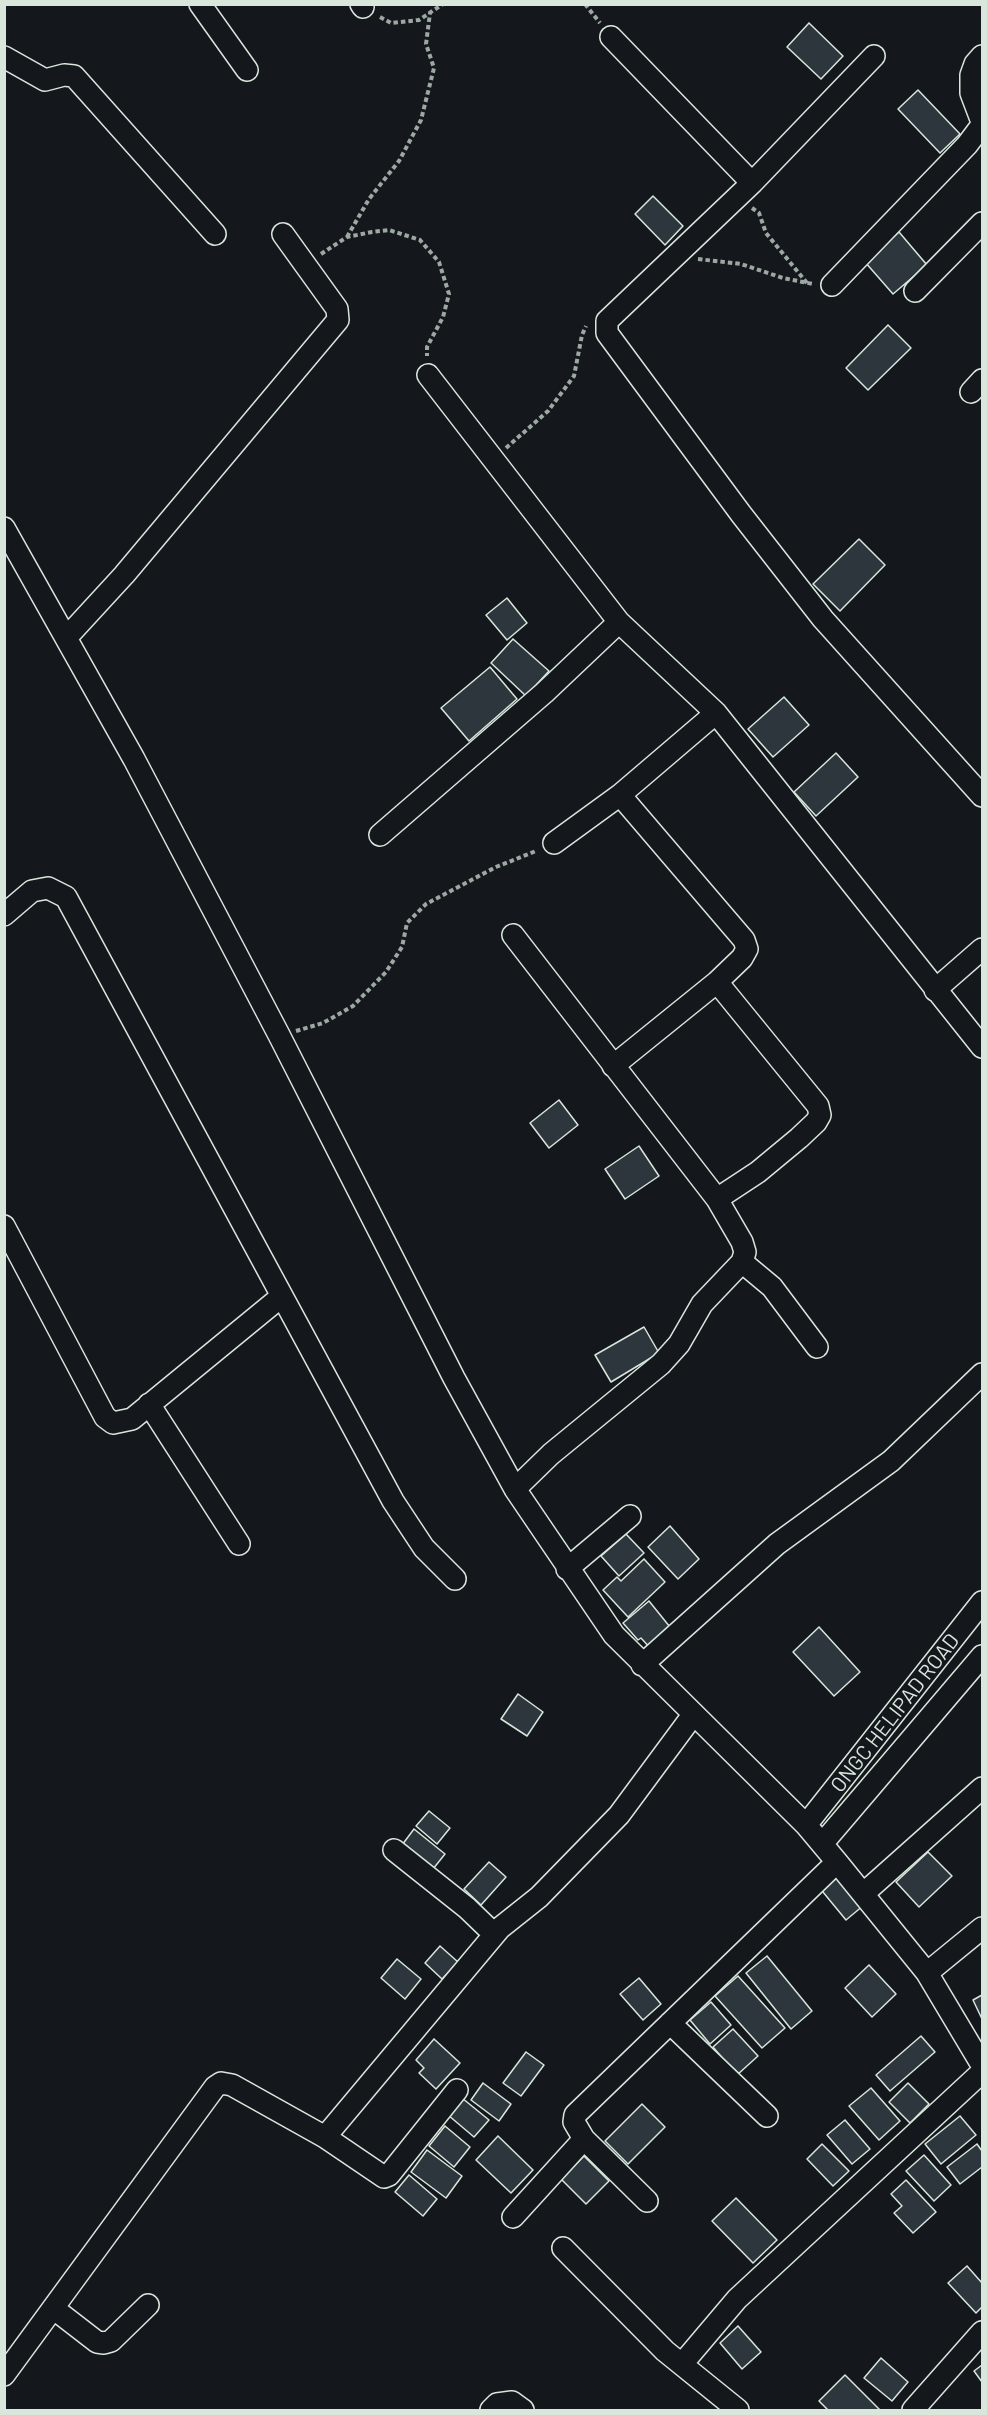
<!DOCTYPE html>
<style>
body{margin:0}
#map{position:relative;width:987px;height:2415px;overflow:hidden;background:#14181c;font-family:Barlow,sans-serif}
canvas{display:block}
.frame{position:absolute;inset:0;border:6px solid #d8e6dc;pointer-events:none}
</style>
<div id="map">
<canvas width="987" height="2415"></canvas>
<div class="frame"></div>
</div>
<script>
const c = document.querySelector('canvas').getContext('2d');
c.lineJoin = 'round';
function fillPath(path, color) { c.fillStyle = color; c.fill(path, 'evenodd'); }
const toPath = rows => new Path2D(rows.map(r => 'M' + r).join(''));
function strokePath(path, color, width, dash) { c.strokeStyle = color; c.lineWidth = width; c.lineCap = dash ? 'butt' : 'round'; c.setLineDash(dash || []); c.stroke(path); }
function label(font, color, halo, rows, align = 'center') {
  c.font = font + ' Barlow,sans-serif'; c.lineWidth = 4.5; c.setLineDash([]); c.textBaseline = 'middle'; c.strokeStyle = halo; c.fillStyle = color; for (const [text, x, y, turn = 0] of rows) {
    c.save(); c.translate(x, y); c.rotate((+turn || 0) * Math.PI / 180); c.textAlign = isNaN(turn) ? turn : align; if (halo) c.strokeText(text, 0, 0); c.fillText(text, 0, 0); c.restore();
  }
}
const building = toPath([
 [809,23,843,56,821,79,787,47,809,23],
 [918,90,960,134,940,153,898,109,918,90],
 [653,196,683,226,665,245,635,214,653,196],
 [899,232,927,265,893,294,865,262,899,232],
 [888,325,911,348,868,390,846,368,888,325],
 [859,539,885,565,840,611,813,584,859,539],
 [507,598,527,623,507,640,486,615,507,598],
 [513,639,549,671,526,696,491,663,513,639],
 [490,667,517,699,469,741,441,708,490,667],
 [784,697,809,725,773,757,748,729,784,697],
 [836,753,858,777,816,816,794,792,836,753],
 [559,1100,578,1125,549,1148,530,1123,559,1100],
 [639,1146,659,1176,625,1199,605,1169,639,1146],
 [644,1327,659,1353,611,1382,595,1355,644,1327],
 [670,1526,699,1559,678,1579,648,1547,670,1526],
 [626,1534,644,1553,619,1576,601,1556,626,1534],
 [644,1559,665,1582,628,1617,603,1590,617,1577,621,1581,644,1559],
 [649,1601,674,1632,652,1650,641,1638,638,1640,623,1623,649,1601],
 [819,1627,860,1672,834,1696,793,1652,819,1627],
 [518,1694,543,1712,527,1736,501,1719,518,1694],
 [429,1811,450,1828,437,1844,416,1826,429,1811],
 [414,1829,445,1854,433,1869,402,1845,414,1829],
 [928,1852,952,1876,919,1907,896,1882,928,1852],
 [489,1862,506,1877,481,1905,464,1889,489,1862],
 [835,1869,864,1905,846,1920,818,1886,835,1869],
 [440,1946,458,1962,442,1979,425,1963,440,1946],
 [767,1956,812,2011,791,2029,746,1973,767,1956],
 [397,1959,421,1979,405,1999,381,1978,397,1959],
 [869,1965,896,1994,872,2017,845,1988,869,1965],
 [738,1976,785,2028,762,2048,715,1996,738,1976],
 [639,1978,661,2004,643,2020,620,1994,639,1978],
 [982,1995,982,2019,973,2000,982,1995],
 [711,2002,731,2025,710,2044,690,2020,711,2002],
 [733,2029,758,2056,737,2075,713,2047,733,2029],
 [921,2036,935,2052,890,2091,876,2075,921,2036],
 [434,2039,460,2063,436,2089,419,2073,424,2068,416,2060,434,2039],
 [526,2052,544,2065,521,2096,503,2083,526,2052],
 [483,2083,511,2104,499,2121,471,2100,483,2083],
 [908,2083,929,2104,910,2123,889,2102,908,2083],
 [871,2088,900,2121,879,2140,849,2106,871,2088],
 [462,2098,489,2120,474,2137,448,2115,462,2098],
 [642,2104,665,2127,628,2164,605,2141,642,2104],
 [960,2116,976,2135,941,2164,925,2144,960,2116],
 [845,2120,870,2149,852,2164,827,2135,845,2120],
 [445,2126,470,2147,454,2167,429,2146,445,2126],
 [498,2136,533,2170,511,2193,476,2160,498,2136],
 [822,2144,849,2171,833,2186,807,2159,822,2144],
 [977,2144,982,2151,982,2167,960,2184,947,2167,977,2144],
 [427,2150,462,2176,446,2198,411,2172,427,2150],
 [924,2155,951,2185,934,2201,906,2171,924,2155],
 [584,2156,609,2181,586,2204,561,2179,584,2156],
 [409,2175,437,2199,423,2216,395,2192,409,2175],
 [906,2180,936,2212,913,2233,894,2213,902,2206,891,2194,906,2180],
 [736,2198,777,2240,753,2263,712,2221,736,2198],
 [967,2266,982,2283,982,2307,976,2313,948,2283,967,2266],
 [738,2326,761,2352,742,2369,720,2343,738,2326],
 [881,2358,908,2382,892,2401,864,2378,881,2358],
 [982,2365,982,2382,974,2371,982,2365],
 [845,2375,880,2410,828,2410,819,2401,845,2375]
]);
const path = toPath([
 [585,4,600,23],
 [380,17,391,23,419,20,443,4],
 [752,208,759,213,766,233,807,283],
 [347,237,369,199,399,161,421,120,434,68,426,44,430,13],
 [321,254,347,237,372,232,389,230,420,240,439,262,449,294,443,317,427,347,427,356],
 [698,259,741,264,783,278,813,284],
 [506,448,548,411,574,376,582,335,586,326],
 [296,1031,323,1023,353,1006,386,972,402,947,407,923,426,904,496,867,536,851]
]);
const minor = toPath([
 [200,4,247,70],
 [361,4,363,7],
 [611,37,752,183],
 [874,56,752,183,607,321,607,333,741,514,823,619,982,796],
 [982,56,975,64,971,75,971,93,982,122],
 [4,57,45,80,64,75,74,76,215,234],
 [832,285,967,145,982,125],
 [915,291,982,223],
 [428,375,619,622,716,713,982,1047],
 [971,392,982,380],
 [4,528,134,759,279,1035,454,1378,515,1489,614,1635,806,1825,837,1862,927,1973,982,2065],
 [67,637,124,575,338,320,337,309,283,234],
 [380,835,544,693,619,622],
 [554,843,620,795,716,713],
 [4,915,32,891,48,888,66,897,393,1501,424,1548,455,1579],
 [513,935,717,1199,742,1242,745,1252,742,1262,702,1304,679,1344,661,1364,551,1454,515,1489],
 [935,990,982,949],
 [613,1066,717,982,742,958,747,949,744,940,620,795],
 [717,1199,758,1172,799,1138,816,1122,820,1115,818,1106,717,982],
 [4,1226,105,1417,113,1423,132,1419,282,1296],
 [742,1262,772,1287,817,1347],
 [149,1404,239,1544],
 [567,1569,630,1516],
 [642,1665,777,1544,891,1461,982,1374],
 [806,1825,982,1602],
 [822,1844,982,1656],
 [394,1850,467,1908,494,1934],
 [863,1894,982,1788],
 [927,1973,982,1928],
 [670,2023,767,2116],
 [325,2137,500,1928,539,1897,619,1815,693,1715],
 [647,2201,584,2139,574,2122,575,2115,837,1862],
 [513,2217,584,2139],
 [563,2248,665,2351,738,2410],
 [53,2308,97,2342,104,2343,111,2341,148,2305],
 [682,2364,737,2299,982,2072],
 [4,2375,215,2087,221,2083,232,2085,325,2137,384,2177,389,2175,457,2090],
 [491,2410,497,2404,512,2402,523,2410],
 [913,2410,982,2332]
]);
const streetNames = [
 ["ONGC HELIPAD ROAD",895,1713,-52]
];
fillPath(building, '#2c363c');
strokePath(building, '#d8e6dc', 1.5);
strokePath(minor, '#d8e6dc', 24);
strokePath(path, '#9da8a2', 4, [4.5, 3]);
strokePath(minor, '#14181c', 21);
label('21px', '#d8e6dc', '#14181c', streetNames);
</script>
